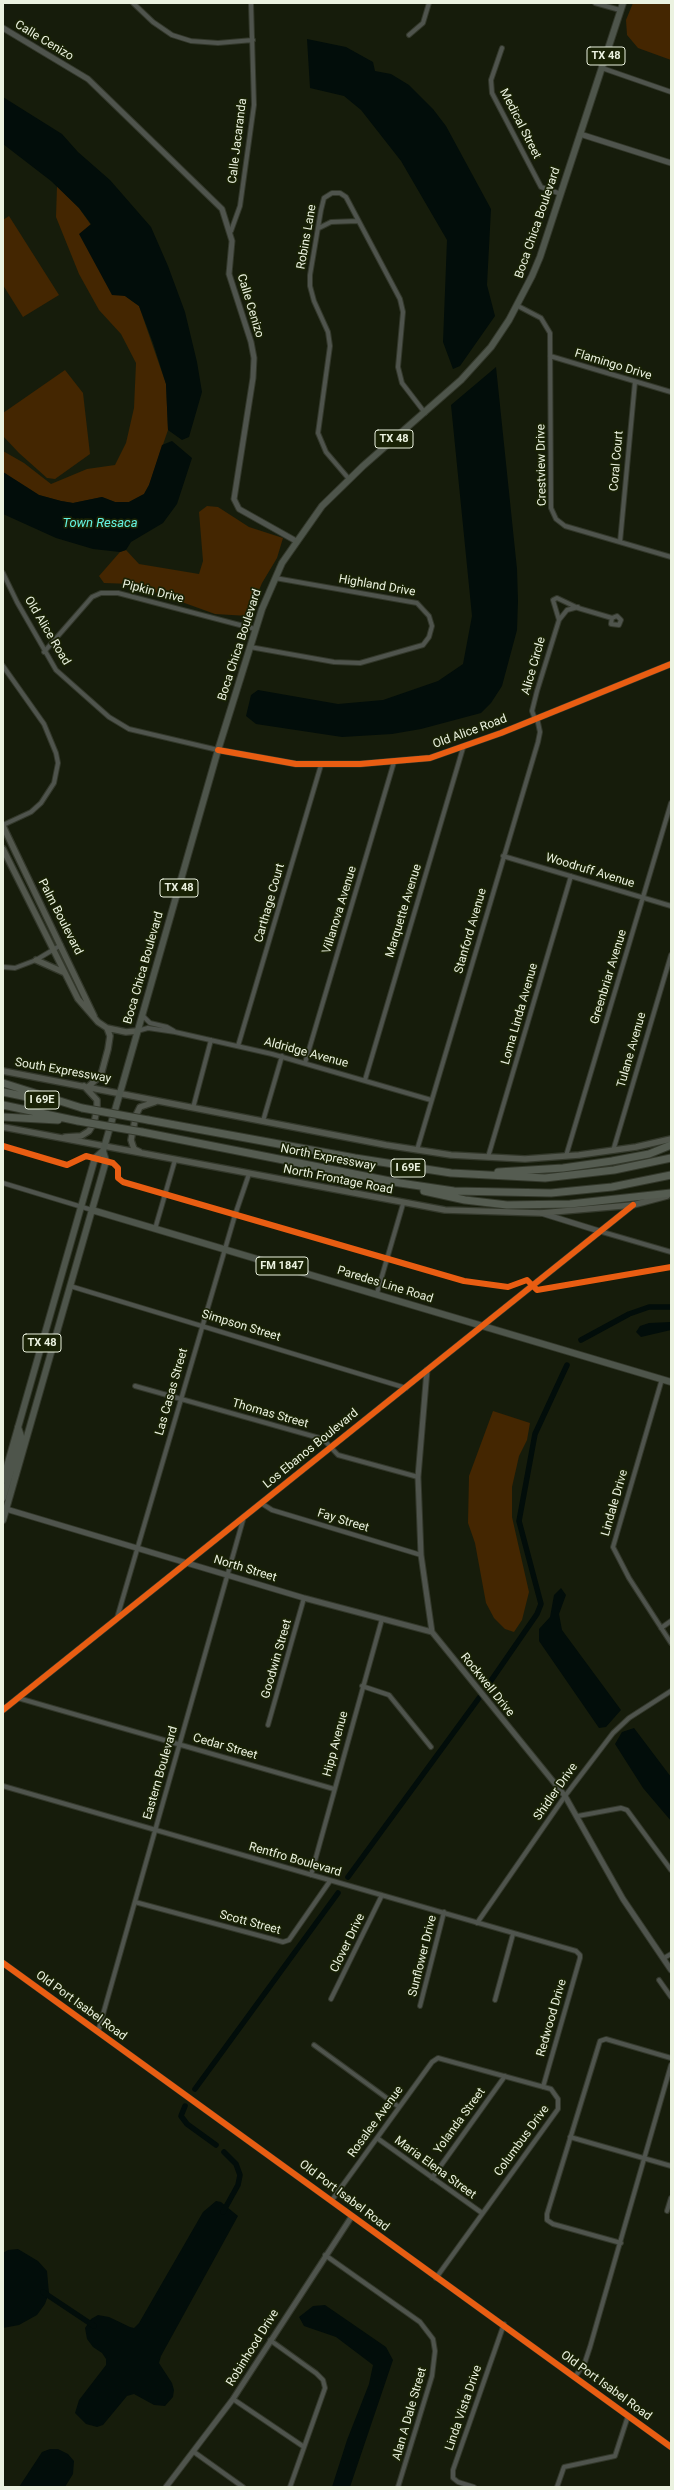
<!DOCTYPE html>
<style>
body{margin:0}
#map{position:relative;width:674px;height:2490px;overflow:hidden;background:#161c0b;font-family:Roboto,sans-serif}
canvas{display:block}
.frame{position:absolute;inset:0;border:4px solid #ebf2e0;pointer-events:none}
</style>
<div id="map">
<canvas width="674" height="2490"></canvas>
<div class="frame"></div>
</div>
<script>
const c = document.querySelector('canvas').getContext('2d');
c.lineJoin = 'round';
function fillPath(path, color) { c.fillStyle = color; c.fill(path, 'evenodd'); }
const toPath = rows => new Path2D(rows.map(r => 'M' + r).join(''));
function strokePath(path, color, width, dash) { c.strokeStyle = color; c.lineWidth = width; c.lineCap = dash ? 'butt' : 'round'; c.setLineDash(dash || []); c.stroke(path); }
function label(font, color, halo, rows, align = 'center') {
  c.font = font + ' Roboto,sans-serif'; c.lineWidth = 3.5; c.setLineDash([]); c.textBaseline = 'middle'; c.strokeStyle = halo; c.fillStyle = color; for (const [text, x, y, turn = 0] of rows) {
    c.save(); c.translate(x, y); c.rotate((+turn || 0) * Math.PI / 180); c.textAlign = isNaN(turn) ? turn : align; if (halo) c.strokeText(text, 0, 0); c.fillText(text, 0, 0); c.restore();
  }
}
const green = toPath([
 [633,3,671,3,671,60,638,48,627,35,626,20],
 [57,186,79,208,91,225,125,296,139,306,166,384,168,430,149,485,144,494,129,502,115,502,102,497,73,503,61,501,39,495,3,472,3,451,24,463,51,484,87,469,115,465,126,443,134,408,136,363,121,334,99,310,79,274,56,217],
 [9,216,59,295,23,317,3,285,3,220],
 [65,370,83,393,90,454,55,479,47,478,19,453,3,436,3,413],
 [207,506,218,507,249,527,283,538,277,558,262,583,248,616,215,614,132,584,104,583,99,576,120,552,126,550,139,564,199,574,203,561,199,512],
 [493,1411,530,1423,527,1440,519,1456,512,1487,512,1517,529,1592,522,1620,514,1632,505,1629,494,1618,486,1603,475,1543,468,1523,469,1476]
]);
const water = toPath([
 [307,39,346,47,373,62,375,71,391,74,409,85,433,109,446,126,491,209,487,285,495,316,460,366,453,369,443,342,447,240,401,161,361,110,344,96,310,88],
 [3,97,62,134,78,152,110,180,151,227,168,266,185,312,197,362,202,392,189,437,182,440,168,430,166,384,153,343,139,306,125,296,112,295,79,234,91,224,79,208,51,181,3,144],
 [496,367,517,569,518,601,517,630,502,686,491,703,481,713,421,729,392,734,342,737,256,724,246,716,251,695,258,690,338,704,383,700,438,681,463,664,472,616,451,405],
 [172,441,192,458,177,504,163,523,131,542,126,550,120,552,93,549,56,538,3,514,3,472,39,495,61,501,73,503,102,497,115,502,129,502,144,494,149,485,162,445],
 [671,1322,671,1330,641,1337,636,1332,640,1326,649,1323],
 [561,1588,566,1595,559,1614,562,1630,621,1710,606,1727,599,1728,539,1641,539,1629,550,1617,554,1595],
 [634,1728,671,1777,671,1821,643,1788,615,1744,622,1732],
 [216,2201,221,2202,238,2216,161,2356,159,2363,172,2383,174,2390,173,2397,165,2406,154,2405,134,2394,127,2396,103,2425,97,2427,86,2424,75,2413,79,2400,106,2365,106,2359,102,2353,93,2347,87,2339,85,2328,91,2319,98,2315,109,2317,130,2327,134,2328,139,2323,203,2212],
 [18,2249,38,2261,47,2271,49,2293,45,2304,37,2315,19,2325,3,2328,3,2253,8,2250],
 [325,2305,386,2347,393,2360,350,2487,332,2487,347,2440,369,2384,373,2365,336,2337,304,2326,299,2317,313,2306],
 [50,2449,58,2449,68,2454,74,2461,73,2474,65,2487,19,2487,42,2452]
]);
const canal = toPath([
 [581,1340,629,1314,649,1307,671,1307],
 [488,1685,537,1614,541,1604,519,1521,535,1434,567,1365],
 [348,1877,479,1698],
 [195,2089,338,1893],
 [185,2106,181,2116,187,2124,216,2145],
 [223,2212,238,2185,240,2175,236,2164,224,2152],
 [43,2292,94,2326]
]);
const minor = toPath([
 [133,3,153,22,172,35,191,41,218,43,253,40],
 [595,3,620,10],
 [409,35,423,23,429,3],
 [502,48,491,80,492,93,541,187,561,194],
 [602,68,671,92],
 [319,228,331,222,358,221],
 [231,231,240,206,254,105,251,3],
 [518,306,541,318,550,333,551,508,556,519,565,526,671,557],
 [550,356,671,392],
 [349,479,326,452,318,433,330,346,328,332,314,301,310,286,310,275,321,210,324,198,332,193,340,193,346,197,400,299,403,312,398,367,402,383,425,413],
 [620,542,635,382],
 [3,573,17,602,56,670,109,717,129,729,218,750],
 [559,620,567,610,578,607],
 [250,647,334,662,360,663,423,645,429,637,432,626,429,616,417,603,275,578],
 [44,652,92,597,101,593,118,593,255,629],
 [3,666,44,724,56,753,58,763,54,783,41,803,31,812,3,825],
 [535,719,532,711,537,691,559,620,553,600,557,598,578,608,612,618,617,616,621,620,619,625,611,624,612,618],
 [503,856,671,906],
 [3,967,15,968,36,960,61,945],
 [142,1015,150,1023,167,1027,174,1031],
 [137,1031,148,1028,175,1032,272,1054,431,1100],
 [238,1046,321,765],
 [305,1063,394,762],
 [365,1080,463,748],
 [193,1108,211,1040],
 [263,1121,282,1056],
 [417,1150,538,742,540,732,537,718],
 [613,1151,671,955],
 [566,1156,671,803],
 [488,1157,571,876],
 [3,1183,92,1210],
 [155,1229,175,1160],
 [599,1231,671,1252],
 [70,1286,406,1388],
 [377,1293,403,1204],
 [662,1379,613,1547,629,1578,671,1643],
 [135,1386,323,1439,338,1455,418,1477],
 [261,1503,272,1510,421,1555],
 [117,1618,235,1215,249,1174],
 [661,1628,671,1621],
 [362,1686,389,1695,431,1747],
 [18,1698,334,1789],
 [268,1725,304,1598],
 [3,1786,576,1951,580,1955,580,1958,543,2087],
 [578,1816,621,1808,627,1810,671,1870],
 [311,1875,382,1619],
 [135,1902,283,1942,289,1940,330,1881],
 [477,1923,565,1796,613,1733,629,1718,671,1691],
 [664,1958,671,1954],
 [659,1980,671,1997],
 [331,1999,382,1895],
 [495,2000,513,1934],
 [420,2006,444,1912],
 [98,2032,243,1520],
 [314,2045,399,2107],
 [570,2137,671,2166],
 [377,2138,482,2213],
 [432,2178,505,2076],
 [332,2200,432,2062,438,2058,551,2089,558,2099,558,2109,436,2278],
 [667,2211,671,2198],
 [621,2243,553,2224,547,2220,547,2214,600,2041,606,2039,671,2058],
 [325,2255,420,2322,433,2339,435,2351,432,2376,398,2487],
 [270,2340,316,2373,323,2380,325,2388,290,2487],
 [575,2377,585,2362,590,2347,671,2065],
 [233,2399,304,2447],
 [194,2452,243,2487],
 [474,2487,458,2482,453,2478,453,2470,504,2324],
 [557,2487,564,2467,615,2456,628,2416]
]);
const tertiary = toPath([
 [3,28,88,79,222,209,232,241,229,274,251,342,254,358,253,378,234,499,239,509,296,541],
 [580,134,671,163],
 [218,750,296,764,360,764,430,758,501,733,671,664],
 [541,1213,599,1231],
 [427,1370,418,1477,421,1555,432,1632,565,1796,623,1899,671,1970],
 [6,1509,304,1598,432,1632],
 [3,1710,633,1205],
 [3,1963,671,2447],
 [166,2487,233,2399,352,2216]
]);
const secondary = toPath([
 [3,826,94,1016],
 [3,849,78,999,98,1022,107,1028,126,1032,137,1031],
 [36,960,63,972],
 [3,1071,386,1145,451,1155,525,1159,579,1155,636,1147,671,1139],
 [88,1087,101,1075,108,1049,110,1036,107,1028],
 [3,1127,445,1210,541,1213,633,1205,667,1196],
 [65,1137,81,1136,89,1131,94,1123,97,1109,97,1100,84,1086],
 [140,1152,134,1149,131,1140,136,1115,140,1107,155,1102]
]);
const primary = toPath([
 [92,1210,671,1382],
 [3,1480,95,1158,103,1151],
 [3,1498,21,1436,18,1427],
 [3,1520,106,1161,103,1151,120,1093,218,750,262,609,282,563,322,506,363,466,461,380,491,347,509,320,532,276,540,257,623,3]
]);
const motorway = toPath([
 [3,1083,82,1108],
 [3,1092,42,1100],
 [3,1105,78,1121],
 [3,1117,58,1120],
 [148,1120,355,1158,451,1173,545,1178,614,1170,671,1158],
 [142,1132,400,1183,454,1191,551,1193,612,1187,671,1175],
 [498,1172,563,1168,612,1161,649,1154,671,1145],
 [424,1191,465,1200,507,1205,570,1204,671,1193]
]);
const motorwayBridge = toPath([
 [82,1108,148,1120],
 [78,1121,142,1132]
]);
const cycleway = toPath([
 [218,750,296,764,360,764,430,758,501,733,671,664],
 [3,1146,67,1165,86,1156,113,1163,118,1168,118,1178,123,1182,464,1281,508,1287,527,1280,537,1290,671,1267],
 [3,1710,633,1205],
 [3,1963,671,2447]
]);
const shields = [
 [606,56,38],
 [394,439,38],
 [179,888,38],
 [42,1100,34],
 [408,1168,34],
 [282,1266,52],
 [42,1343,38]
];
const shieldNames = [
 ["TX 48",606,56],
 ["TX 48",394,439],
 ["TX 48",179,888],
 ["I 69E",42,1100],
 ["I 69E",408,1168],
 ["FM 1847",282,1266],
 ["TX 48",42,1343]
];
const streetNames = [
 ["Calle Cenizo",44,41,31],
 ["Medical Street",520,124,63],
 ["Calle Jacaranda",238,141,-83],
 ["Boca Chica Boulevard",538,223,-71],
 ["Robins Lane",307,237,-80],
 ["Calle Cenizo",250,306,73],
 ["Flamingo Drive",613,365,17],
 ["Coral Court",617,461,-85],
 ["Crestview Drive",542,465,-91],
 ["Highland Drive",377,586,10],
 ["Pipkin Drive",153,592,14],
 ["Old Alice Road",47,631,59],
 ["Boca Chica Boulevard",240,645,-72],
 ["Alice Circle",534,666,-74],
 ["Old Alice Road",470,732,-20],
 ["Woodruff Avenue",590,871,17],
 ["Carthage Court",270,903,-74],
 ["Villanova Avenue",340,910,-73],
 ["Marquette Avenue",404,911,-73],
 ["Palm Boulevard",60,917,63],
 ["Stanford Avenue",471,931,-74],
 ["Boca Chica Boulevard",144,968,-74],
 ["Greenbriar Avenue",609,977,-73],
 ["Loma Linda Avenue",520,1014,-74],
 ["Tulane Avenue",632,1050,-74],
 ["Aldridge Avenue",306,1053,15],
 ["South Expressway",63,1071,10],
 ["North Expressway",328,1158,11],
 ["North Frontage Road",338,1180,11],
 ["Paredes Line Road",385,1285,17],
 ["Simpson Street",241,1326,17],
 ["Las Casas Street",172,1392,-74],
 ["Thomas Street",270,1414,16],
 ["Los Ebanos Boulevard",311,1449,-39],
 ["Lindale Drive",615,1503,-74],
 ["Fay Street",343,1521,17],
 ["North Street",245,1569,17],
 ["Goodwin Street",277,1659,-74],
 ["Rockwell Drive",487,1685,51],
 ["Hipp Avenue",336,1744,-75],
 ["Cedar Street",225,1747,16],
 ["Eastern Boulevard",161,1773,-74],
 ["Shidler Drive",556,1792,-55],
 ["Rentfro Boulevard",295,1860,16],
 ["Scott Street",250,1923,15],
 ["Clover Drive",348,1943,-64],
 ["Sunflower Drive",423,1956,-76],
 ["Old Port Isabel Road",81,2006,36],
 ["Redwood Drive",552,2018,-74],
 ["Yolanda Street",460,2121,-54],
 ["Rosalee Avenue",376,2122,-54],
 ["Columbus Drive",522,2141,-54],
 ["Maria Elena Street",435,2168,36],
 ["Old Port Isabel Road",344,2196,37],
 ["Robinhood Drive",253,2348,-58],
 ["Old Port Isabel Road",606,2386,36],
 ["Linda Vista Drive",464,2408,-71],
 ["Alan A Dale Street",410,2414,-74]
];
const waterNames = [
 ["Town Resaca",100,524]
];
fillPath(green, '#442601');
fillPath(water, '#020d0a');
strokePath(canal, '#020d0a', 5.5);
strokePath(minor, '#33382b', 6);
strokePath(tertiary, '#33382b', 7);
strokePath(secondary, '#33382b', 8);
strokePath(primary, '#33382b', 8);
strokePath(motorway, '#33382b', 9);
strokePath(minor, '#4f544d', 4);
strokePath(tertiary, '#4f544d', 5);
strokePath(secondary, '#52574d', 5.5);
strokePath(primary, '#4e554b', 6);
strokePath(motorway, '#555c51', 7);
strokePath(motorwayBridge, '#33382b', 9, []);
strokePath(motorwayBridge, '#555c51', 7);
strokePath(cycleway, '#e95d12', 6);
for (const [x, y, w] of shields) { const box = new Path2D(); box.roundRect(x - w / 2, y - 9, w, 18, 3); c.fillStyle = '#192205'; c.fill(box); strokePath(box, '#ebf2e0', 1); }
label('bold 11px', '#ebf2e0', null, shieldNames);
label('12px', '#ebf2e0', '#192205', streetNames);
label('italic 13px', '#64f3e2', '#192205', waterNames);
</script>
